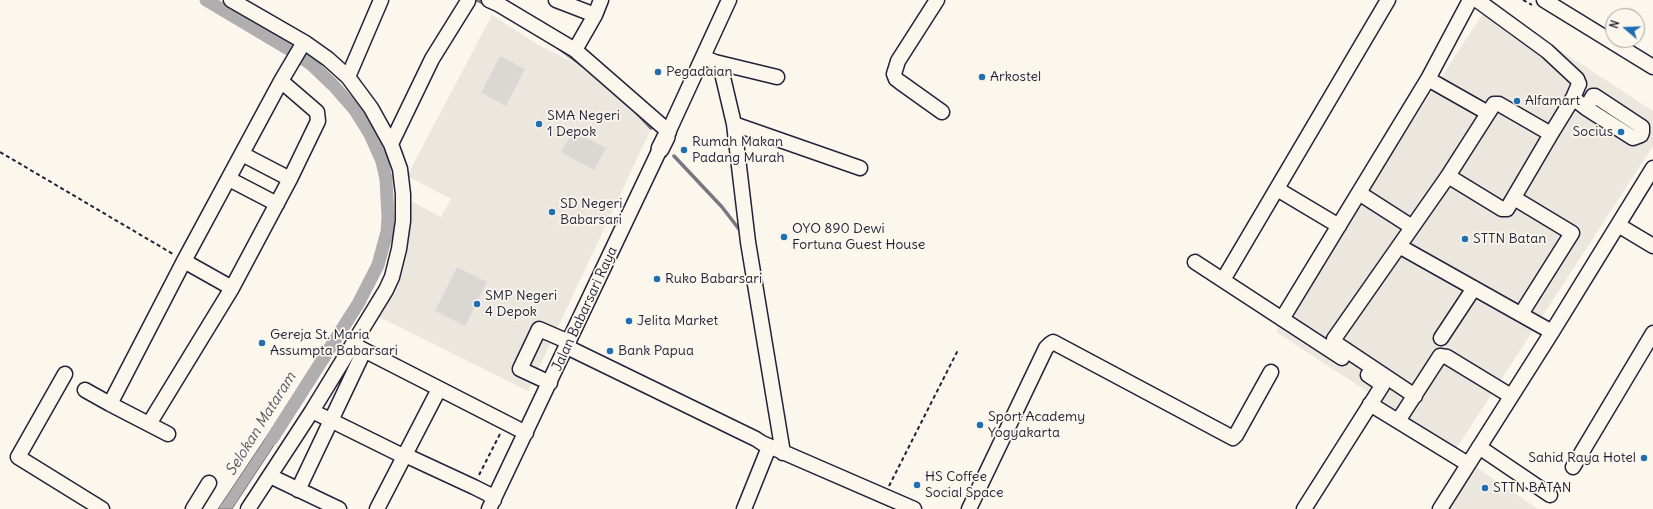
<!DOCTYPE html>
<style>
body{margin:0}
#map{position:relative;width:1653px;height:509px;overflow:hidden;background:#fbf7ec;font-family:Delius,sans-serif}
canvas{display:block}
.north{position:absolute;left:1605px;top:8px;width:40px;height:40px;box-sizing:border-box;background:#fbf7ec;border:1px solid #a4a2a5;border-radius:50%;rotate:289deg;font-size:11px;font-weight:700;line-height:16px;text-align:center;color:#22223b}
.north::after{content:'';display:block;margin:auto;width:14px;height:18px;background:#1f6fb2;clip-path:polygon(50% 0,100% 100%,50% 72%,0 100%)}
</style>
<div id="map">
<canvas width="1653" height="509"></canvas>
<div class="north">N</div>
</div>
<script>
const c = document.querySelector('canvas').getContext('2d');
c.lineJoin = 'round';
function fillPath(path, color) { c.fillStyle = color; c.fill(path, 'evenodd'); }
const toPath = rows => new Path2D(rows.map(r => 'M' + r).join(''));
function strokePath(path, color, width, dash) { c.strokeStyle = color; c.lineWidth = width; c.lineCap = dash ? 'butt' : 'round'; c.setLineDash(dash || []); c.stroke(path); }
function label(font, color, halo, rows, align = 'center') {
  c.font = font + ' Delius,sans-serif'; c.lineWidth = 3.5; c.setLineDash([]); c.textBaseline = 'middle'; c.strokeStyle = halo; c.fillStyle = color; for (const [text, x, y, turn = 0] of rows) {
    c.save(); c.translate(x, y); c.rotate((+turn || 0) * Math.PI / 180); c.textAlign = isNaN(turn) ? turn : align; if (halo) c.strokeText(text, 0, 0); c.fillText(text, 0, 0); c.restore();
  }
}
const built = toPath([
 [1489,4,1653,111,1653,146,1456,449,1276,332],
 [492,15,537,44,580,66,619,96,650,131,528,391,377,316,409,200,441,217,451,199,407,176],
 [1476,467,1538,509,1449,509]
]);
const green = toPath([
 [500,56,525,69,506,106,481,93],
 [573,131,606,148,594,170,561,152],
 [457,267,487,282,465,326,435,311]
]);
const water = toPath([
 [277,421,286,427,232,509,218,509,277,421]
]);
const stream = toPath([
 [477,0,485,4],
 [556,46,582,65],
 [636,112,651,128],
 [674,156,722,207,742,233]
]);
const canal = toPath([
 [206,0,290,50,312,65,334,86,355,110,370,134,382,161,386,179,388,217,387,232,378,265,358,304,272,439]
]);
const path = toPath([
 [1523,0,1532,5],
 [0,152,173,254],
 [479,475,500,434],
 [889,486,958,350]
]);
const minor = toPath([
 [231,0,304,42,328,59,348,77,371,108,391,144,400,169,403,194,403,221,399,249,392,277,386,290,312,411,248,509],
 [489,0,498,4,575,50,669,132],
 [556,0,595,15,601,0],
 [937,0,898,61,894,74,896,79,900,82,942,112],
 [1544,0,1653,67],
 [575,50,595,15],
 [703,57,715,62,722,73,734,124,748,242,783,453],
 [715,62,777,77],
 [348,77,381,0],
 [1428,79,1488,113],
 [1573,98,1586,108,1633,138,1641,135,1642,132,1642,127,1595,96,1593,96,1586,108],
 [734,124,860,168],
 [666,137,729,0],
 [391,144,432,59,468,1],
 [242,154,290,179],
 [1448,176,1502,209,1507,209,1551,134,1573,98,1579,84,1577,79,1547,51,1477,0],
 [229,179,277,204],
 [1277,189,1339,226],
 [1359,193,1412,227],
 [1514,198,1572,233,1521,314],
 [1618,225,1653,246],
 [1399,246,1552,332],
 [184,261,232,288],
 [1195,262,1342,358],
 [1223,280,1388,0],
 [1282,319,1428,79,1470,0],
 [1441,338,1474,288],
 [354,345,526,433],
 [567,347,756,439,762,443,914,509],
 [65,374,18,457,102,509],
 [550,383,520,369,539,329,569,342],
 [85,390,110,404,168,434],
 [1415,396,1334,342,1334,339,1448,176,1494,104,1499,104,1551,134],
 [110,404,184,261,281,81,304,42],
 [1370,404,1468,464],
 [312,411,399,454,405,455,474,487,488,494,494,500],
 [1398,421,1440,356,1447,357,1511,396],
 [149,424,232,288,290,179,318,121,317,112,281,81],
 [1479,447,1550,495],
 [1573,467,1653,333],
 [270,476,339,509],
 [298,490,364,351],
 [193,509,209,483],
 [377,509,439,389],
 [489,509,660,149],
 [744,509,769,447],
 [969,509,1046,348,1050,344,1053,342,1233,438,1236,435,1271,372],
 [1304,509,1382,386,1380,383,1368,375],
 [1440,509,1552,332,1653,168]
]);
const major = toPath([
 [660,149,666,137]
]);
const markers = [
 [658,72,4,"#1f6fb2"],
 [982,77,4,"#1f6fb2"],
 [1517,101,4,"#1f6fb2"],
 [539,124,4,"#1f6fb2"],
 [1621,132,4,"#1f6fb2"],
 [684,150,4,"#1f6fb2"],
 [552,212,4,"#1f6fb2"],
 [784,237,4,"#1f6fb2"],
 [1465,239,4,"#1f6fb2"],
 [657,279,4,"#1f6fb2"],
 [477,304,4,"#1f6fb2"],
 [629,321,4,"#1f6fb2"],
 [262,343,4,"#1f6fb2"],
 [610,351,4,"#1f6fb2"],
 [980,425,4,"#1f6fb2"],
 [1644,458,4,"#1f6fb2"],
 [917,485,4,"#1f6fb2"],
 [1485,488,4,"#1f6fb2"]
];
const poiNames = [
 ["Pegadaian",666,72],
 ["Arkostel",990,77],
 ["Alfamart",1525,101],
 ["SMA Negeri",547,116],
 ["1 Depok",547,132],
 ["Socius",1613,132,"right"],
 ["Rumah Makan",692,142],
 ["Padang Murah",692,158],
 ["SD Negeri",560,204],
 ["Babarsari",560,220],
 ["OYO 890 Dewi",792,229],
 ["Fortuna Guest House",792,245],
 ["STTN Batan",1473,239],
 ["Ruko Babarsari",665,279],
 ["SMP Negeri",485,296],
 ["4 Depok",485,312],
 ["Jelita Market",637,321],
 ["Gereja St. Maria",270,335],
 ["Assumpta Babarsari",270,351],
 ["Bank Papua",618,351],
 ["Sport Academy",988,417],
 ["Yogyakarta",988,433],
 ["Sahid Raya Hotel",1636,458,"right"],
 ["HS Coffee",925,477],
 ["Social Space",925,493],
 ["STTN BATAN",1493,488]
];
const streetNames = [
 ["Jalan Babarsari Raya",585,309,-65]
];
const waterNames = [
 ["Selokan Mataram",261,424,-58]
];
fillPath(built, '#ebe7df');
fillPath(green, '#dbd8d3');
fillPath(water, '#b1aeb0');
strokePath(water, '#787681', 1);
strokePath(stream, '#787681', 3.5);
strokePath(canal, '#b1aeb0', 13);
strokePath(minor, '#22223b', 17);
strokePath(major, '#22223b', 20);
strokePath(path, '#22223b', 2, [4, 3]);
strokePath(minor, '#fbf7ec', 14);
strokePath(major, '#fbf7ec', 17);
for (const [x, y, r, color] of markers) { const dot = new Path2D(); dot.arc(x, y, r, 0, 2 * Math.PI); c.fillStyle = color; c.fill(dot); strokePath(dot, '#fbf7ec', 1.5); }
label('14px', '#22223b', '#fbf7ec', poiNames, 'left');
label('14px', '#22223b', '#fbf7ec', streetNames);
label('italic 15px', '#545364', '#fbf7ec', waterNames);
</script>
